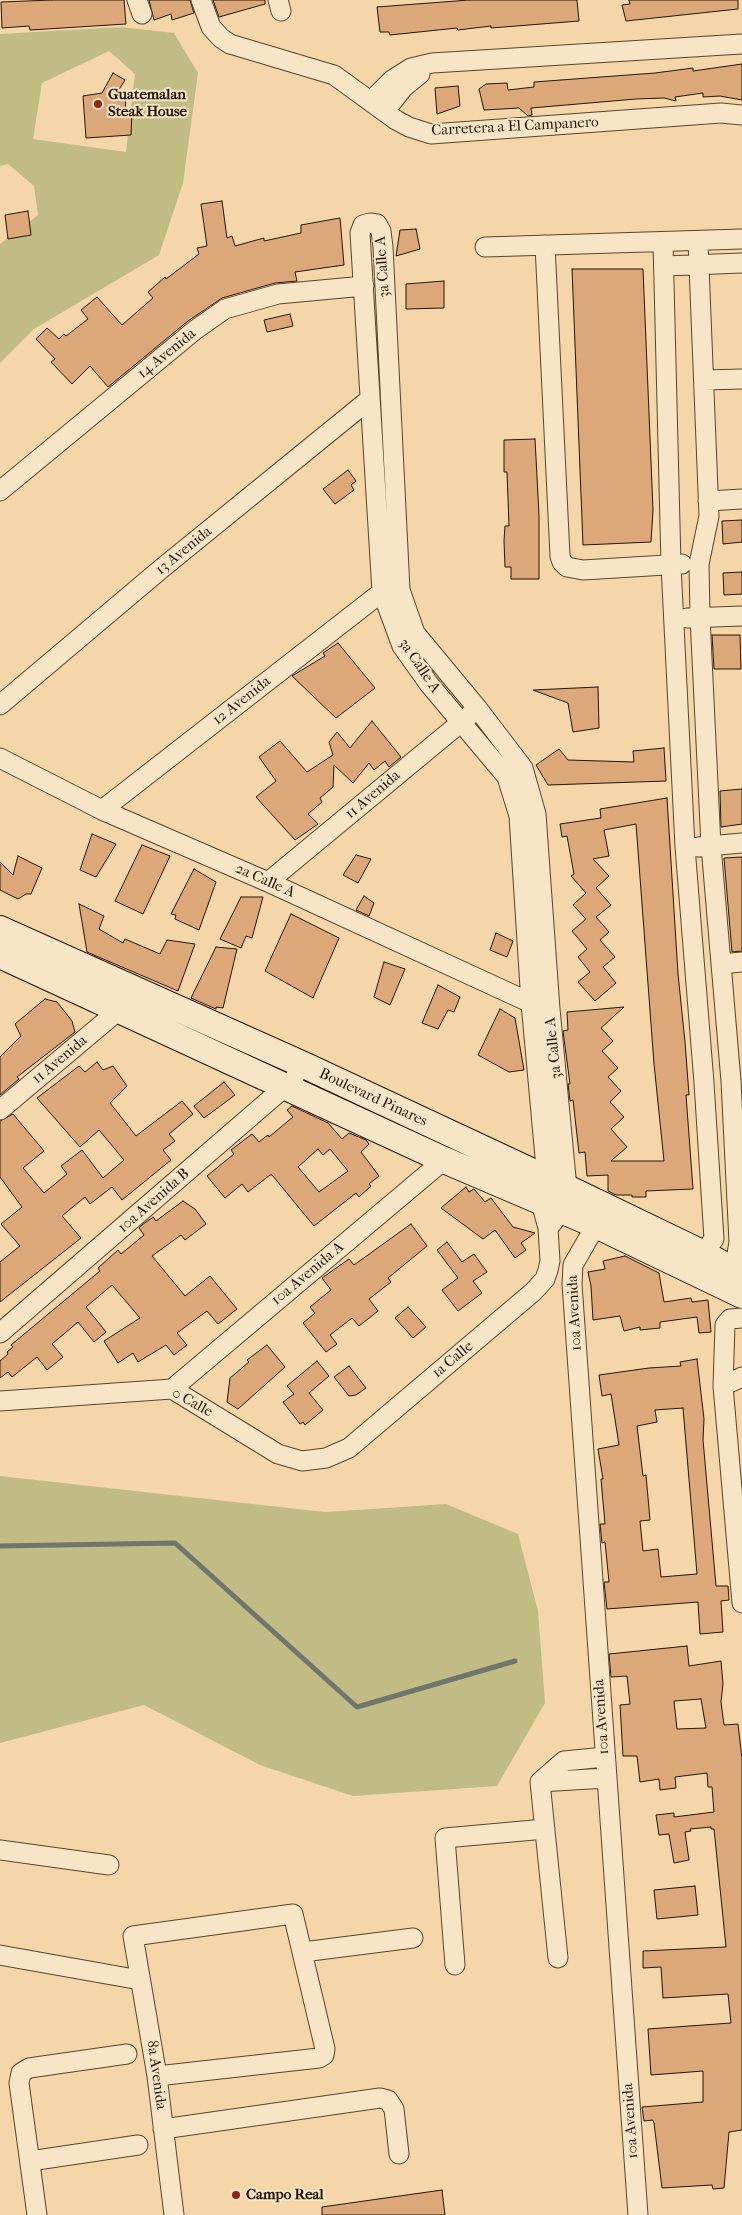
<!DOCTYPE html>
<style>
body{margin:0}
canvas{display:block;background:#f4d6a8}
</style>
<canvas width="742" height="2215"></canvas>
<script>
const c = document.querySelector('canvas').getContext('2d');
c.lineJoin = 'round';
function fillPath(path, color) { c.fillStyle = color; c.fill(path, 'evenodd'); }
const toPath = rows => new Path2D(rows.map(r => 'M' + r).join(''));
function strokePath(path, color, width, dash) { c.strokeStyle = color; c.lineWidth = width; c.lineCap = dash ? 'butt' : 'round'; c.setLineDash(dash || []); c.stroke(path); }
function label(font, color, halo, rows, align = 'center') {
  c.font = font + ' "IM FELL French Canon",serif'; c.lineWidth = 4; c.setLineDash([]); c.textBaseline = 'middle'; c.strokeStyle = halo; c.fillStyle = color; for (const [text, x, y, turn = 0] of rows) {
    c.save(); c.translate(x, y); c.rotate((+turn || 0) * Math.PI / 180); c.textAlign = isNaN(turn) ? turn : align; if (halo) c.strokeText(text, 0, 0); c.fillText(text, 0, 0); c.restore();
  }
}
const green = toPath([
 [121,27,174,33,198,73,183,183,159,255,34,329,0,363,0,244,38,215,34,186,8,164,0,166,0,34],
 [109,51,135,74,126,152,33,139,42,83],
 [0,1476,325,1512,446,1504,518,1534,538,1611,545,1703,497,1786,353,1796,260,1765,144,1705,0,1743]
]);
const stream = toPath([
 [0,1546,175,1543,357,1707,515,1661]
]);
const building = toPath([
 [52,0,124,0,126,24,30,30,29,26,2,28,1,2,52,0],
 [149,0,190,0,194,13,172,20,171,14,154,20,149,0],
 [213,0,265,0,265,4,219,17,213,0],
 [469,0,577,0,579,21,491,28,491,26,458,30,457,28,390,35,389,32,380,32,377,7,469,0],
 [629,0,738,0,738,9,626,21,622,5,630,4,629,0],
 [742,64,742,100,720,96,703,97,703,93,675,97,676,101,664,98,636,99,531,108,532,115,528,116,519,108,484,110,479,89,486,84,507,83,508,90,534,87,534,82,655,73,693,68,693,71,742,64],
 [113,73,125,80,115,96,126,97,125,112,132,112,131,135,86,138,83,96,102,93,113,73],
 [458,86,460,106,437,114,435,88,458,86],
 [222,201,227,238,232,236,235,246,264,238,264,241,301,233,301,225,340,218,344,265,295,272,297,281,275,283,222,298,188,321,108,387,90,366,72,384,51,362,55,359,36,339,47,328,59,339,64,334,66,336,88,319,81,310,97,297,122,325,153,298,148,292,165,277,166,279,199,254,197,248,207,246,201,204,222,201],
 [28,211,31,235,8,239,5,215,28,211],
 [416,229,420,249,396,256,400,230,416,229],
 [572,269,643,269,653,510,651,542,583,545,572,269],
 [444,281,444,308,406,309,406,284,444,281],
 [290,314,293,326,267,332,264,320,290,314],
 [535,439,539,515,539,579,511,579,511,567,505,567,504,541,505,526,509,526,507,472,504,472,504,440,535,439],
 [348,470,356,481,351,485,354,490,335,504,323,489,348,470],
 [742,520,742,542,723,544,722,521,742,520],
 [742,572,742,594,724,595,723,573,742,572],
 [712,635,740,635,741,669,714,669,712,635],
 [338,643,375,688,336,718,292,676,325,656,323,653,338,643],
 [598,687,599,728,573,732,568,703,533,690,598,687],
 [372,721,401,757,389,767,385,761,374,770,369,763,353,783,334,765,333,787,320,798,322,802,308,814,318,824,295,840,256,797,276,781,259,757,280,741,307,772,333,755,329,742,337,732,350,748,372,721],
 [664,748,666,781,548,785,536,765,559,749,568,760,634,762,633,751,664,748],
 [742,789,742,824,721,827,720,791,742,789],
 [667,798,678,974,685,1042,689,1095,686,1095,693,1189,646,1191,646,1197,632,1197,632,1195,616,1195,608,1191,608,1175,587,1176,585,1152,579,1153,573,1100,570,1101,568,1084,570,1084,563,1031,568,1030,567,1012,624,1007,601,1028,613,1041,602,1051,618,1068,608,1077,621,1091,610,1102,624,1117,611,1129,627,1147,611,1161,664,1161,654,1064,636,824,604,830,609,856,593,859,609,876,596,888,611,905,596,917,609,932,600,940,615,957,603,967,616,983,595,1001,578,982,590,972,578,957,587,949,572,931,586,919,573,905,586,893,571,876,574,874,567,836,562,837,560,824,601,818,600,809,667,798],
 [92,834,116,844,96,877,80,870,92,834],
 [142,845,170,856,143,914,115,901,142,845],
 [356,855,371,859,358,883,343,875,356,855],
 [18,856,42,868,31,894,26,894,18,899,0,890,0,862,13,875,18,856],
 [742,857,742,951,732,952,724,858,742,857],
 [194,869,216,882,199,930,175,919,176,915,171,914,194,869],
 [364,896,374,903,369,916,356,910,364,896],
 [241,897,263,897,252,938,246,936,241,948,220,939,241,897],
 [79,904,104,916,99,929,123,943,125,939,160,954,167,940,195,944,178,991,87,952,79,904],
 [291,914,339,938,313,998,265,971,291,914],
 [496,933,513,941,507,957,490,950,496,933],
 [216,947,237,949,223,1008,216,1007,216,1009,191,998,216,947],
 [384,962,405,969,390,1005,374,997,384,962],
 [438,985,460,997,454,1012,448,1010,438,1029,422,1023,438,985],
 [45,999,57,1002,72,1021,75,1032,17,1077,19,1079,0,1095,0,1057,21,1036,15,1024,45,999],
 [500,1009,515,1018,524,1070,509,1072,478,1055,500,1009],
 [97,1062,103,1070,113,1066,127,1086,110,1103,136,1136,182,1101,193,1114,169,1134,175,1141,163,1150,171,1160,122,1200,112,1187,90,1204,85,1197,62,1216,81,1238,0,1302,0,1262,20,1246,1,1224,22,1207,0,1177,0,1121,13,1114,44,1151,23,1168,44,1193,67,1174,61,1166,82,1150,103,1178,124,1160,99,1130,80,1147,37,1098,79,1066,85,1072,97,1062],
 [224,1082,235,1095,204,1118,194,1106,224,1082],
 [292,1106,328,1123,342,1139,349,1133,366,1140,369,1144,361,1152,379,1176,369,1184,371,1186,359,1197,356,1193,314,1226,272,1175,270,1175,248,1192,242,1184,225,1198,207,1176,234,1154,231,1150,252,1134,259,1142,268,1135,269,1137,293,1117,287,1110,292,1106],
 [318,1149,323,1155,330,1149,348,1171,319,1192,298,1167,318,1149],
 [466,1187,469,1192,474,1189,485,1202,491,1198,513,1227,535,1233,521,1243,526,1250,515,1258,495,1230,483,1239,441,1208,466,1187],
 [183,1201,195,1209,206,1224,185,1240,181,1235,152,1256,185,1296,210,1276,237,1309,218,1324,207,1311,177,1333,187,1345,174,1355,166,1345,138,1362,133,1353,118,1363,104,1341,140,1318,112,1285,86,1307,106,1332,94,1342,78,1322,52,1344,63,1357,47,1370,37,1357,12,1377,8,1372,0,1378,0,1361,8,1354,7,1352,13,1347,11,1345,100,1271,98,1268,118,1250,121,1254,144,1235,139,1228,142,1225,153,1217,156,1221,183,1201],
 [411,1224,427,1246,388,1278,391,1282,369,1299,378,1311,359,1326,352,1318,330,1335,337,1344,326,1352,303,1323,315,1313,310,1307,331,1290,322,1278,349,1259,354,1265,411,1224],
 [447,1242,462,1262,474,1254,487,1272,473,1281,482,1293,458,1311,442,1290,458,1278,437,1250,447,1242],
 [625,1256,659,1273,664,1302,691,1298,692,1302,708,1300,711,1332,699,1333,697,1317,660,1322,660,1328,640,1330,640,1327,624,1331,620,1316,593,1320,591,1286,588,1272,605,1269,603,1261,625,1256],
 [408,1307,426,1327,413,1338,395,1318,408,1307],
 [267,1345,285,1367,238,1409,227,1402,230,1378,249,1362,247,1360,267,1345],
 [697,1359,704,1419,703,1440,716,1586,728,1586,729,1600,721,1601,723,1632,700,1634,698,1602,607,1609,604,1582,609,1582,605,1542,602,1543,600,1524,605,1524,601,1479,603,1479,598,1449,619,1445,611,1394,602,1396,599,1375,649,1368,681,1366,680,1362,697,1359],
 [683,1408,697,1574,661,1577,658,1549,643,1551,640,1521,650,1520,646,1475,643,1476,637,1426,657,1422,655,1410,683,1408],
 [317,1361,329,1376,309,1393,323,1410,305,1425,303,1422,300,1424,283,1402,294,1394,287,1386,317,1361],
 [349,1366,366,1388,356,1395,349,1396,334,1377,349,1366],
 [687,1646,689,1666,721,1661,723,1684,721,1702,724,1725,738,1724,742,1759,742,2130,729,2132,724,2188,713,2189,712,2185,662,2188,654,2123,653,2120,644,2121,642,2107,703,2102,703,2071,651,2075,648,2029,731,2023,728,1994,663,1998,661,1967,643,1968,643,1951,726,1947,714,1829,711,1829,711,1827,690,1829,691,1831,685,1832,689,1860,674,1863,669,1834,659,1835,656,1815,674,1813,674,1817,714,1812,712,1787,708,1787,707,1773,675,1777,676,1788,660,1790,659,1779,640,1782,637,1756,623,1756,620,1705,630,1704,627,1676,611,1677,609,1654,687,1646],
 [701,1699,706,1728,677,1729,674,1701,701,1699],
 [695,1886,698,1915,657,1919,654,1890,695,1886],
 [442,2190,445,2215,322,2215,322,2207,442,2190]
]);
const street = toPath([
 [137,0,142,14],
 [201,0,211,27,221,38,230,44,334,75,396,120,409,127,431,134,721,113,742,115],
 [278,0,281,11],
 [371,101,392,80,411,68,432,63,742,44],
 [385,111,403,88,420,74],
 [698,241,709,516,699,564,700,617,711,846,731,1081,739,1242,734,1271,726,1280],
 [663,242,671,565,685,847,704,1083,714,1239,696,1263],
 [545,245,560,556,562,562,567,567,583,570,682,564],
 [485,247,742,239],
 [664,266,742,263],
 [704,380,742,379],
 [0,491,195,330,225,309,278,294,364,286],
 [708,501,742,499],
 [687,618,742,616],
 [0,705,161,569,370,399],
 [0,758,102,810,268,882,531,1003],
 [102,810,382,592],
 [698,847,742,843],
 [268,882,471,714],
 [721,964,742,962],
 [0,1110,119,1010],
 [596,1225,573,1265,572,1284,638,2215],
 [742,1318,730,1319,725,1325,723,1386,742,1603],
 [0,1333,294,1079],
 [723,1386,742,1377],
 [172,1389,444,1160],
 [0,1401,172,1389,278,1454,302,1461,326,1458,349,1448,533,1292,545,1279,548,1270,550,1261,548,1228,540,1199,547,1179,531,1003,519,816,507,777,429,684,402,646,382,592,360,233,363,225,370,223,377,224,381,231,383,247,400,590,415,633,478,709,523,768,536,814,550,1009,567,1188,562,1211,548,1228],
 [540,1782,558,1958],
 [540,1782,564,1761,605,1757],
 [540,1782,606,1778],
 [0,1850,109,1865],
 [303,1952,413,1938],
 [0,1955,140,1980],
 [455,1965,445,1838,545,1829],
 [157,2076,319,2058,324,2055,325,2049,293,1914,133,1936,157,2076,174,2215],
 [163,2129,380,2098,388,2100,394,2109,399,2154],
 [30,2161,138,2145],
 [37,2215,19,2083,21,2073,29,2068,127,2054]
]);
const secondary = toPath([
 [0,929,306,1066,567,1188,704,1254,742,1275],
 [0,955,444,1160,596,1225,742,1295]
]);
const markers = [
 [98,104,5,"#8f2418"],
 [236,2195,5,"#8f2418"]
];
const poiNames = [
 ["Guatemalan",108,95],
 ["Steak House",108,112],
 ["Campo Real",246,2195]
];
const streetNames = [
 ["Carretera a El Campanero",515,127,-3],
 ["3a Calle A",383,267,-94],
 ["14 Avenida",167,354,-39],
 ["13 Avenida",184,551,-39],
 ["3a Calle A",419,666,56],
 ["12 Avenida",242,701,-38],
 ["11 Avenida",373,795,-40],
 ["2a Calle A",265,881,24],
 ["3a Calle A",554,1048,-96],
 ["11 Avenida",60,1060,-40],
 ["Boulevard Pinares",373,1098,25],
 ["10a Avenida B",154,1201,-41],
 ["10a Avenida A",308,1274,-40],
 ["10a Avenida",575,1313,-93],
 ["1a Calle",453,1360,-40],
 ["0 Calle",192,1403,29],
 ["10a Avenida",602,1717,-94],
 ["8a Avenida",156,2075,82],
 ["10a Avenida",631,2121,-94]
];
fillPath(green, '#c1bc84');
strokePath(stream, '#70766e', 5);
fillPath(building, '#dda879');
strokePath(building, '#241503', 1);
strokePath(street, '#58452c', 21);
strokePath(secondary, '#241503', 28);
strokePath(street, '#f8e4c6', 19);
strokePath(secondary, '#f8e4c6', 26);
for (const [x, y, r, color] of markers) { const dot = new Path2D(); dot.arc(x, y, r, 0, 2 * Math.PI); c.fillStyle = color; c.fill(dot); strokePath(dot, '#f8e4c6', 2); }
label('bold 15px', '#241503', '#f8e4c6', poiNames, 'left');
label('15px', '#241503', '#f8e4c6', streetNames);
</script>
